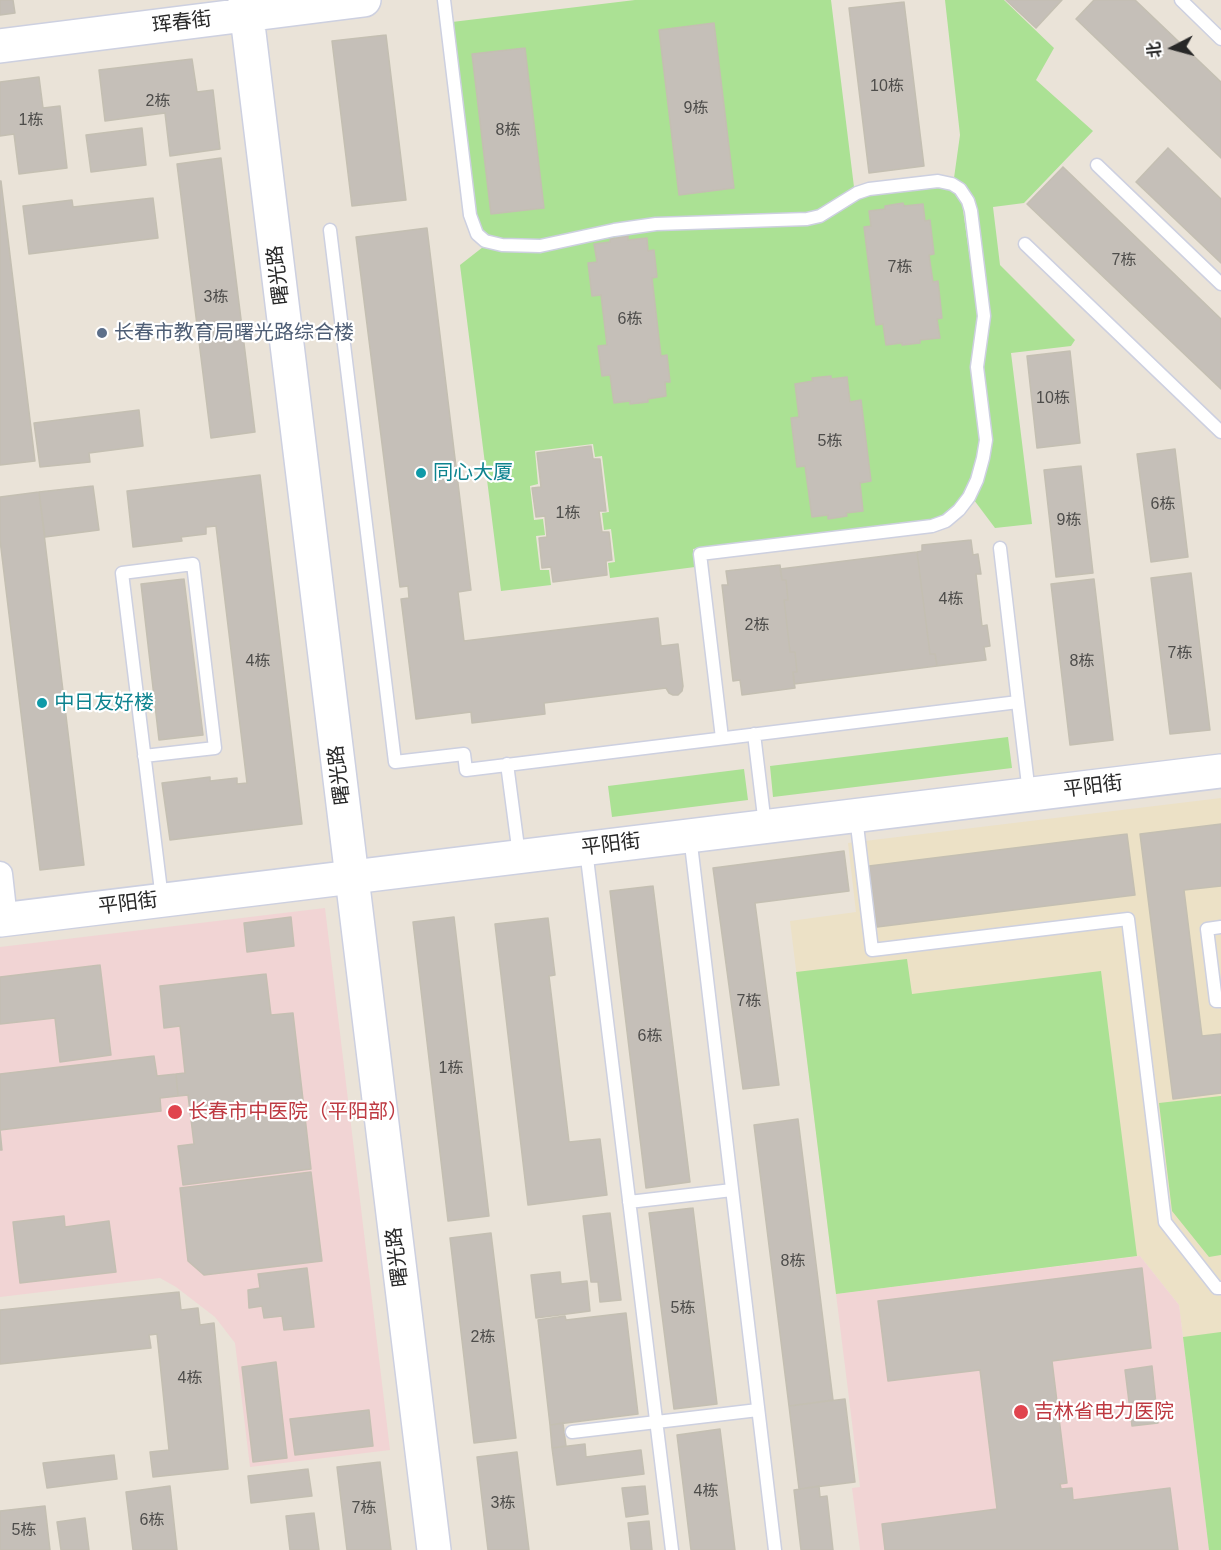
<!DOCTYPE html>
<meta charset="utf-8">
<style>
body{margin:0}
#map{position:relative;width:1221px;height:1550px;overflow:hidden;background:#eae3d8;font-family:Arial,"Noto Sans SC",sans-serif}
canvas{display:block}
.north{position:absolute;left:1143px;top:18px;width:60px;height:60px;-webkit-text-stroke:4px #fff;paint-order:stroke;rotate:264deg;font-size:16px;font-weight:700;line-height:24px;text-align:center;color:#272727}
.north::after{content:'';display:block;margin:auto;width:21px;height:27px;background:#272727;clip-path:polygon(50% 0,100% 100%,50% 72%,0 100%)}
</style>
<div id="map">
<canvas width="1221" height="1550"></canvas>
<div class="north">北</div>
</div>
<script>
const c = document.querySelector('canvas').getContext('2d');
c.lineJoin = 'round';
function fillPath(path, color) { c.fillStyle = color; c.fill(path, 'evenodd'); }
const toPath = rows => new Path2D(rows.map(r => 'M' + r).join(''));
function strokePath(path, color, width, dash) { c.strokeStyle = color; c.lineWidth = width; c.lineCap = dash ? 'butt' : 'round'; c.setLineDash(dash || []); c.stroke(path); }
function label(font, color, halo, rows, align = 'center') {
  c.font = font + ' Arial,"Noto Sans SC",sans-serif'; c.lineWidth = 4.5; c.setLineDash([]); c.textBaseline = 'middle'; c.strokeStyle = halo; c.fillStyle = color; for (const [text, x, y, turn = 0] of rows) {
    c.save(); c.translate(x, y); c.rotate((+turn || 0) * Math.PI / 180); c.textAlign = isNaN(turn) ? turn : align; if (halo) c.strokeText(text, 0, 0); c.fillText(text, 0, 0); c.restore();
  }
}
const education = toPath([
 [1221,798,1221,1550,1209,1550,1179,1305,1140,1256,836,1294,790,921,856,912,848,843]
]);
const medical = toPath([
 [325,908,390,1450,250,1467,235,1343,215,1317,176,1287,160,1278,0,1297,0,947],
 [1140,1256,1179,1305,1209,1550,860,1550,852,1488,860,1487,836,1294]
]);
const green = toPath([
 [635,0,831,0,854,187,818,211,806,213,655,218,613,224,540,240,503,239,488,236,482,230,476,214,452,22],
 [945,0,1004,0,1054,48,1036,80,1093,131,1024,203,993,207,1000,265,1075,340,1071,346,1011,353,1032,524,995,528,974,500,982,482,989,460,992,441,983,367,990,316,977,209,973,198,964,184,954,178,960,135],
 [938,188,950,190,956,193,962,203,978,316,971,367,980,440,978,457,971,478,964,494,954,506,943,516,930,520,693,549,695,567,610,578,608,563,615,562,611,529,604,530,602,513,609,512,602,456,595,457,593,444,535,451,538,484,530,486,534,520,543,519,545,535,536,536,540,570,549,570,551,585,501,591,460,265,483,247,501,251,541,252,615,236,656,230,808,225,823,222,859,198,870,195],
 [1008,737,1012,768,773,797,770,766],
 [744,769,748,800,612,817,608,786],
 [907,959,912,994,1101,971,1137,1256,836,1294,796,972],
 [1221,1096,1221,1255,1209,1257,1172,1211,1159,1103],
 [1221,1332,1221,1550,1209,1550,1183,1337]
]);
const building = toPath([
 [0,0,13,0,15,13,0,15,0,0],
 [1006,0,1062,0,1036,28,1006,0],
 [1094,0,1135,0,1221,82,1221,158,1076,19,1094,0],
 [904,2,924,166,869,173,849,8,904,2],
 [714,23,734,188,679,195,659,30,714,23],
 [386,35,406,200,352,206,332,41,386,35],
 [525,48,544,208,491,214,472,54,525,48],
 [192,59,197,92,213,90,220,149,170,156,165,113,105,121,99,70,192,59],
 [39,77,43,108,60,106,67,168,19,174,14,134,0,136,0,82,39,77],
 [142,128,146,165,91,172,86,135,142,128],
 [1168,148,1221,199,1221,263,1136,182,1168,148],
 [221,158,255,432,211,438,177,164,221,158],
 [1063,167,1221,319,1221,389,1027,204,1063,167],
 [0,181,1,181,35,461,0,465,0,181],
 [153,198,158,238,29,254,23,206,72,200,73,207,153,198],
 [903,203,904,206,923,204,925,221,930,220,934,254,929,255,933,282,938,281,942,318,937,319,940,338,920,340,920,343,902,345,902,343,886,345,883,324,876,325,864,227,871,226,869,211,885,209,885,206,903,203],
 [427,228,471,590,458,592,464,641,658,618,661,646,678,644,683,686,682,691,678,695,673,695,669,693,666,688,544,703,545,714,472,723,471,712,416,719,401,599,409,598,408,586,400,587,356,237,427,228],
 [628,236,628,240,647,238,648,251,654,250,657,277,652,278,661,356,667,355,670,382,665,382,666,396,648,399,648,402,630,404,630,401,614,403,610,375,602,376,598,346,607,345,601,295,592,296,588,263,597,262,594,244,610,242,610,239,628,236],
 [1070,351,1080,443,1037,448,1027,356,1070,351],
 [831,376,831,379,847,377,850,402,861,400,871,481,860,483,863,511,846,513,847,516,828,519,828,515,812,517,805,466,797,467,791,418,799,417,795,384,813,381,812,378,831,376],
 [139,410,143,446,89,453,90,462,40,467,34,423,139,410],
 [591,446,593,459,600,459,606,511,599,511,602,532,609,532,612,560,606,561,607,575,553,582,551,567,542,568,539,538,547,537,545,516,536,517,532,488,541,487,537,453,591,446],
 [1175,449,1188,557,1151,562,1137,454,1175,449],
 [1081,466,1093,573,1056,577,1044,470,1081,466],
 [260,475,302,824,170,840,162,783,210,777,210,781,237,778,237,784,247,783,216,526,206,527,206,534,181,537,182,541,133,547,127,491,260,475],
 [93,486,99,530,45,537,39,492,93,486],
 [39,492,84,865,40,870,0,540,0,497,39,492],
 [971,540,973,555,978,554,981,574,976,574,982,626,987,625,990,646,984,647,986,660,937,666,935,654,930,654,917,552,922,551,922,545,971,540],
 [917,552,930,654,935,654,937,666,794,684,793,672,797,672,795,652,790,652,784,600,788,600,786,580,782,580,780,569,917,552],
 [780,565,782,580,786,580,788,600,784,600,790,652,795,652,797,672,793,672,795,688,742,695,740,680,733,681,722,585,728,585,726,571,780,565],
 [1191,573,1210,730,1170,734,1151,578,1191,573],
 [184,579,203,735,159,740,141,584,184,579],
 [1094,579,1113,740,1070,745,1051,584,1094,579],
 [1221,824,1221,886,1184,890,1202,1036,1221,1034,1221,1093,1173,1099,1140,834,1221,824],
 [1127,834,1135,895,877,927,869,866,1127,834],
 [844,851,849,891,755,903,779,1085,743,1089,713,868,844,851],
 [653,886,690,1182,646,1188,610,891,653,886],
 [291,917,294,946,247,952,244,923,291,917],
 [454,917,489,1216,448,1221,413,922,454,917],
 [548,918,555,975,549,976,569,1142,600,1139,607,1195,528,1205,495,924,548,918],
 [100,965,111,1055,60,1062,55,1018,0,1024,0,977,100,965],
 [266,974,271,1015,293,1013,311,1169,183,1185,178,1146,194,1144,188,1095,178,1096,176,1074,185,1073,180,1026,164,1028,160,986,266,974],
 [154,1056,157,1076,176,1074,178,1096,160,1098,161,1111,0,1130,2,1150,0,1150,0,1074,154,1056],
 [798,1119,833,1400,789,1406,754,1125,798,1119],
 [311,1172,322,1261,204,1275,188,1261,180,1188,311,1172],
 [693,1208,717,1404,674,1409,649,1213,693,1208],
 [610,1213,621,1300,600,1302,598,1282,591,1282,583,1216,610,1213],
 [64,1216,65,1227,109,1221,116,1272,20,1283,13,1222,64,1216],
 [491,1233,516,1438,474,1443,450,1238,491,1233],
 [307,1268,314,1327,284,1330,282,1316,264,1318,262,1306,249,1308,248,1290,260,1288,258,1274,307,1268],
 [1142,1268,1151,1348,1052,1361,1067,1483,1060,1484,1061,1489,1072,1488,1073,1500,1170,1488,1178,1550,885,1550,882,1524,997,1509,980,1370,888,1381,878,1301,1142,1268],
 [560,1272,561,1284,587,1281,590,1311,536,1318,531,1275,560,1272],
 [179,1292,181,1310,198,1308,200,1325,214,1323,228,1469,153,1477,150,1452,169,1450,157,1334,149,1335,151,1348,0,1364,0,1310,179,1292],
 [626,1313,638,1414,550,1425,538,1320,565,1316,566,1320,626,1313],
 [276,1362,287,1458,253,1462,242,1367,276,1362],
 [1152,1366,1158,1423,1132,1426,1125,1370,1152,1366],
 [845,1399,855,1482,799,1489,789,1406,845,1399],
 [369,1410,373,1446,295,1455,290,1419,369,1410],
 [563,1423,566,1446,552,1448,550,1425,563,1423],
 [720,1429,735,1550,691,1550,677,1435,720,1429],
 [585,1444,586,1457,641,1450,644,1474,557,1485,552,1448,585,1444],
 [517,1452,529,1550,488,1550,477,1457,517,1452],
 [114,1455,117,1479,47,1488,43,1463,114,1455],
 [380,1462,391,1550,347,1550,337,1467,380,1462],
 [308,1469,312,1496,251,1503,248,1476,308,1469],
 [170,1486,177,1550,133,1550,126,1492,170,1486],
 [645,1486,648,1514,626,1517,622,1488,645,1486],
 [819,1486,820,1497,827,1496,833,1550,801,1550,794,1490,819,1486],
 [45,1506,50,1550,0,1550,0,1511,45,1506],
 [314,1513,319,1550,290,1550,286,1516,314,1513],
 [85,1518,89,1550,61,1550,57,1522,85,1518],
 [649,1521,652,1550,631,1550,628,1523,649,1521]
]);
const lane = toPath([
 [444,0,470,215,477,234,485,241,502,245,540,246,614,230,656,224,807,219,820,216,857,193,869,189,938,181,952,184,960,189,968,201,971,211,984,316,977,367,986,440,983,458,977,480,969,497,959,510,946,521,932,526,700,554,722,738],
 [1181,0,1221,39],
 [1097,165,1221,284],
 [330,230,395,762,464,754,466,770,1018,702,1029,793],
 [1025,244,1221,432],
 [1000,548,1018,702],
 [754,734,765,825],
 [144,756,215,748,193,564,122,573,162,899],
 [507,764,519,855],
 [856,817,872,950,1128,919,1165,1222,1217,1288,1221,1288],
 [690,836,775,1550],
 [586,850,672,1550],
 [1221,927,1207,929,1216,1001,1221,1001],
 [629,1202,732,1190],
 [572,1432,758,1410]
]);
const street = toPath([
 [0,874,5,919]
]);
const secondary = toPath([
 [245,0,434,1550],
 [0,46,364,0],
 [0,920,1221,771]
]);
const markers = [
 [102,333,6,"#5c6f8a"],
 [421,473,6,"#0f9aa8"],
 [42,703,6,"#0f9aa8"],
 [175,1112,8,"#e0444e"],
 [1021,1412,8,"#e0444e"]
];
const numberNames = [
 ["10栋",887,87],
 ["2栋",158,102],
 ["9栋",696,109],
 ["1栋",31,121],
 ["8栋",508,131],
 ["7栋",1124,261],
 ["7栋",900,268],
 ["3栋",216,298],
 ["6栋",630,320],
 ["10栋",1053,399],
 ["5栋",830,442],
 ["6栋",1163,505],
 ["1栋",568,514],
 ["9栋",1069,521],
 ["4栋",951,600],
 ["2栋",757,626],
 ["7栋",1180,654],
 ["4栋",258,662],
 ["8栋",1082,662],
 ["7栋",749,1002],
 ["6栋",650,1037],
 ["1栋",451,1069],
 ["8栋",793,1262],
 ["5栋",683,1309],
 ["2栋",483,1338],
 ["4栋",190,1379],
 ["4栋",706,1492],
 ["3栋",503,1504],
 ["7栋",364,1509],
 ["6栋",152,1521],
 ["5栋",24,1531]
];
const streetNames = [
 ["珲春街",182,23,-7],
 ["曙光路",279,275,-97],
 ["曙光路",340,775,-97],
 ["平阳街",1093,787,-7],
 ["平阳街",611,845,-7],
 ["平阳街",128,904,-7],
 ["曙光路",398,1257,-97]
];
const serviceNames = [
 ["长春市教育局曙光路综合楼",114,333]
];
const cultureNames = [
 ["同心大厦",433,473],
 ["中日友好楼",54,703]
];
const healthNames = [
 ["长春市中医院（平阳部）",188,1112],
 ["吉林省电力医院",1034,1412]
];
fillPath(education, '#ece1c6');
fillPath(medical, '#f1d4d4');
fillPath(green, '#abe194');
fillPath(building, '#c5bfb8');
strokePath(building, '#c4bfb2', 1.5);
strokePath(lane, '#cdd0e0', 15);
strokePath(street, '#cdd0e0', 27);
strokePath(secondary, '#cdd0e0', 36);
strokePath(lane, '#fff', 12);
strokePath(street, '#fff', 24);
strokePath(secondary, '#fff', 33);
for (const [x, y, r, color] of markers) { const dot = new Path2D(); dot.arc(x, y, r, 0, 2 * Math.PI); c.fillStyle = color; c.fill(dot); strokePath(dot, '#fff', 2); }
label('16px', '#4e4d4b', null, numberNames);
label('20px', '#272727', '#fff', streetNames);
label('20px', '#4e5e75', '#fff', serviceNames, 'left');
label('20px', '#0d838f', '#fff', cultureNames, 'left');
label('20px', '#be3a42', '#fff', healthNames, 'left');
</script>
